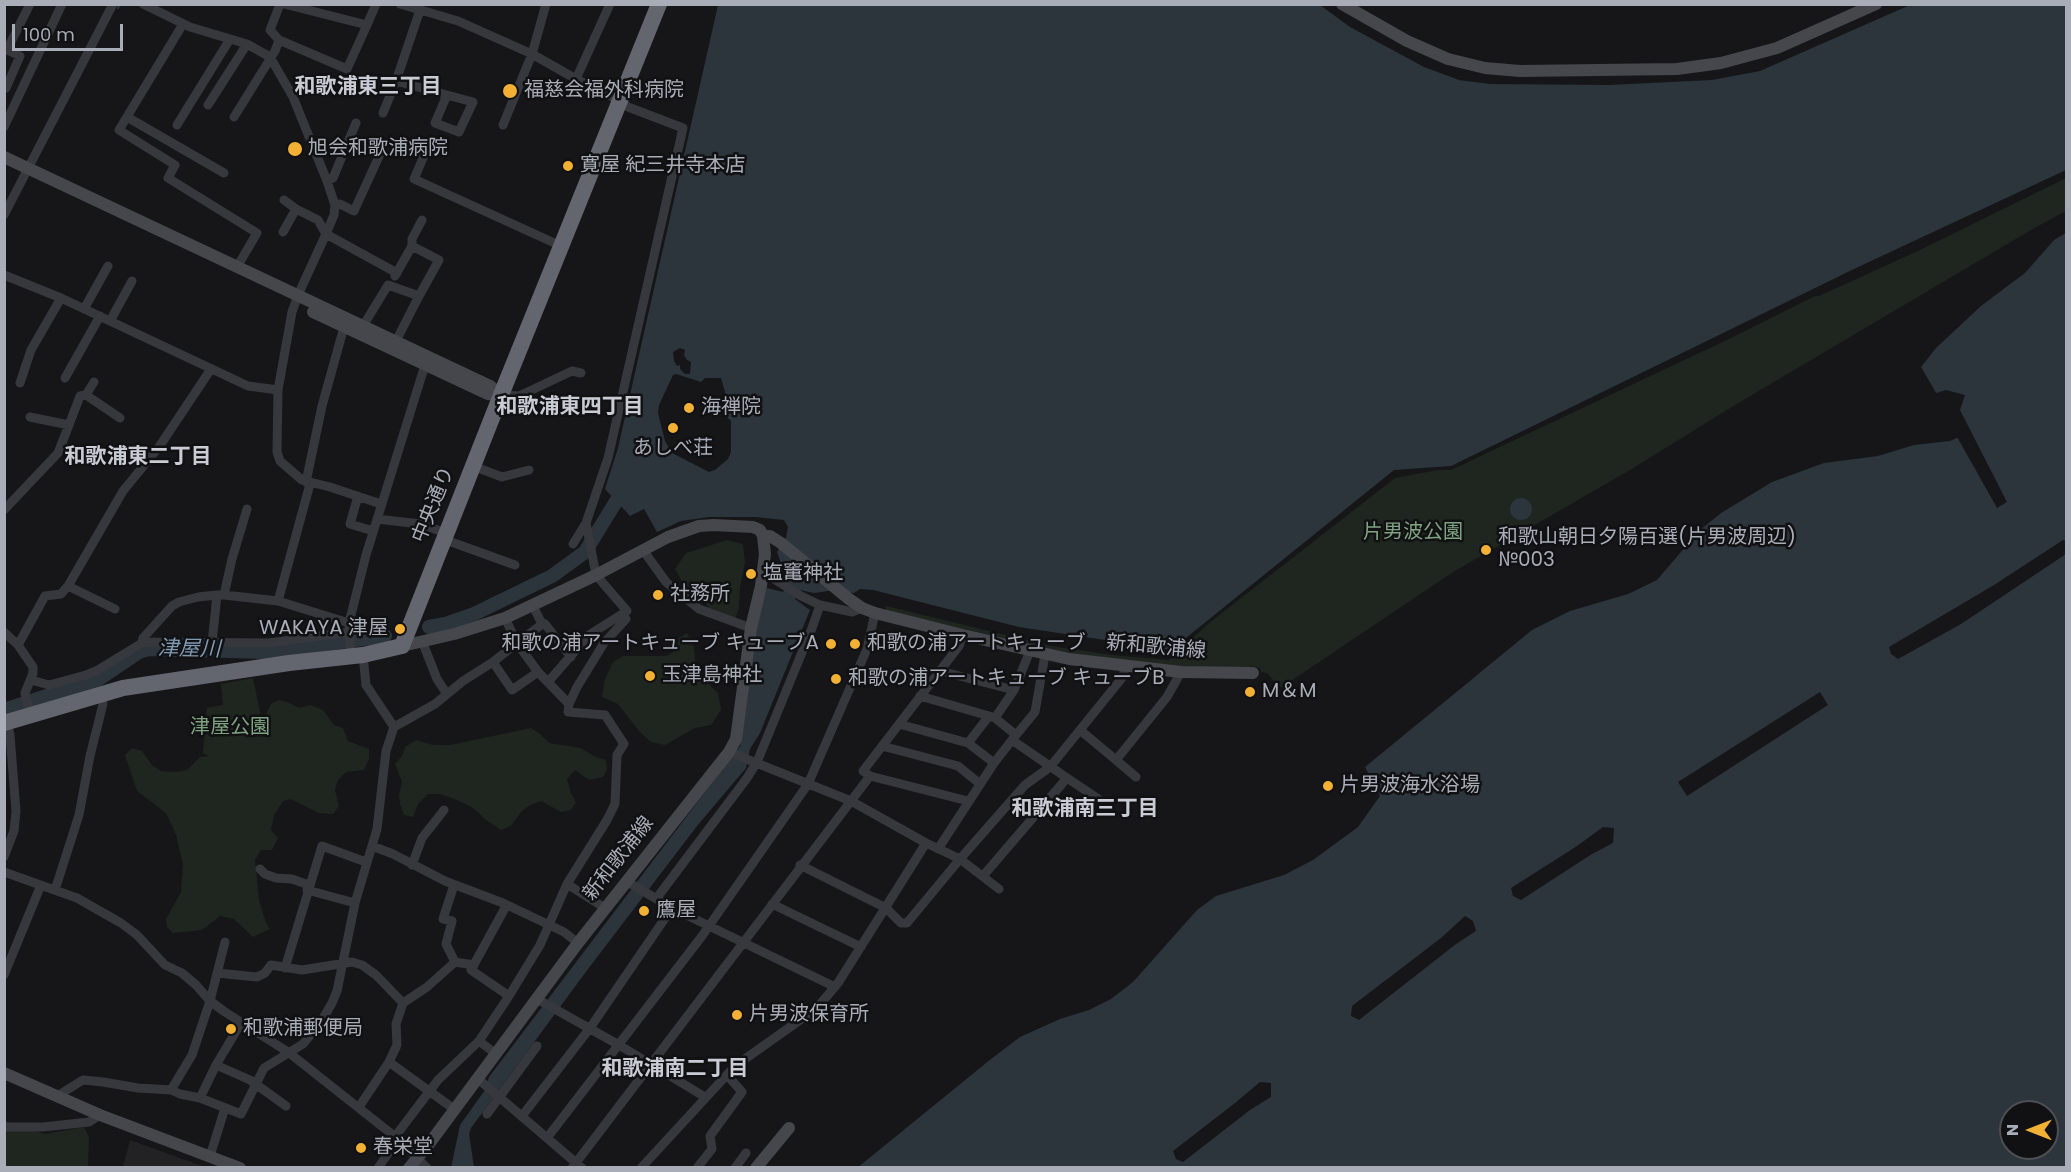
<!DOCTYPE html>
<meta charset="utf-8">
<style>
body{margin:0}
#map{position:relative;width:2071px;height:1172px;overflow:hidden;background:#161618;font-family:Poppins,sans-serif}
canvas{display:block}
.frame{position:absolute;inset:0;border:6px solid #a8adb8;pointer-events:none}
.north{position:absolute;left:1999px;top:1100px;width:60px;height:60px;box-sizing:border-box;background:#111113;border:2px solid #4d4f55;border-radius:50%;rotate:270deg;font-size:16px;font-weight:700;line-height:24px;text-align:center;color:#a8adb8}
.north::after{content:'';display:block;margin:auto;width:21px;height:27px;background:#f2b134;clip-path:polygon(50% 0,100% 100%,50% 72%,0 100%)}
.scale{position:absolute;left:12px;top:24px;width:111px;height:27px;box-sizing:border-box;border:3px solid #a8adb8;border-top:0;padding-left:8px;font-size:18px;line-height:21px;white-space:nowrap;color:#a8adb8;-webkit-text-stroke:4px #111113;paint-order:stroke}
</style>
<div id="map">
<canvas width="2071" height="1172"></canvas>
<div class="frame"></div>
<div class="north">N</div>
<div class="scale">100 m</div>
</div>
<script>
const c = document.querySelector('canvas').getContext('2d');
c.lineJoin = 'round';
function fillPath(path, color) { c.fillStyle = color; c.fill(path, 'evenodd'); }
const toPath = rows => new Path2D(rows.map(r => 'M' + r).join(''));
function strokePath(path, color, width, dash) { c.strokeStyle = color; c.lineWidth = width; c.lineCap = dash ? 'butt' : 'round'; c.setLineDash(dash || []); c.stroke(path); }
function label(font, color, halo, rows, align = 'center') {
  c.font = font + ' Poppins,"Noto Sans JP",sans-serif'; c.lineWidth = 5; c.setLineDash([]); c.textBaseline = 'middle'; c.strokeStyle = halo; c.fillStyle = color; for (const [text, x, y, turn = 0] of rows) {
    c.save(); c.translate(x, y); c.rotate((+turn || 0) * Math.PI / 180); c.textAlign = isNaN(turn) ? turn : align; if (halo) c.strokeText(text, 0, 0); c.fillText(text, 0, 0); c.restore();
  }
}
const built = toPath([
 [130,1140,205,1167,123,1167]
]);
const green = toPath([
 [2066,178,2066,211,2031,230,1735,405,1630,470,1453,572,1282,687,1279,687,1267,673,1261,672,1260,668,1250,666,1249,668,1169,667,1069,653,886,611,886,606,1051,646,1112,655,1169,660,1209,623,1395,478,1438,470,1451,470,1731,338,1815,296,1819,296,1920,250],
 [727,540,743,544,745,562,740,588,739,608,735,619,712,612,698,593,684,585,675,569,686,553],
 [687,633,694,648,696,672,718,693,721,710,711,725,695,728,665,745,651,742,639,731,618,704,602,697,605,679,613,662,623,656,667,656,677,649,679,638],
 [253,678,263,726,266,725,267,712,271,704,279,700,287,702,299,708,310,705,323,710,334,725,343,728,348,741,369,749,369,759,364,770,346,772,338,780,335,790,339,806,333,814,319,813,291,799,283,801,274,815,271,830,278,838,272,850,261,850,255,860,259,900,266,923,270,929,253,937,234,919,220,916,202,930,173,933,167,927,166,919,181,892,183,864,176,835,166,813,137,791,125,755,132,748,142,751,152,765,161,771,175,772,187,770,200,757,209,756,203,753,207,708,223,705,221,684],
 [531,728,540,734,549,743,580,748,596,757,606,760,607,770,603,777,589,780,575,770,567,779,571,793,576,802,571,810,561,812,541,801,530,805,521,812,511,826,501,830,486,820,472,807,457,800,440,794,428,794,418,804,413,817,404,815,400,804,399,795,402,782,395,764,402,756,405,747,416,740,433,745,450,745],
 [5,1121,45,1134,84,1127,89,1137,88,1167,5,1168]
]);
const water = toPath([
 [718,5,1320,5,1350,27,1424,67,1459,80,1490,84,1609,85,1712,80,1760,71,1910,5,2066,5,2066,170,1856,268,1451,466,1394,470,1171,650,1019,627,873,590,860,589,854,593,835,590,814,593,800,590,795,599,810,610,760,733,750,749,746,768,697,826,585,973,471,1128,469,1134,474,1167,451,1168,460,1125,485,1090,489,1077,740,746,753,645,761,606,767,588,783,592,789,580,786,578,777,552,786,538,788,527,784,520,755,517,709,517,681,521,657,532,644,509,630,516,605,489,618,448],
 [680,348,685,350,684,355,687,360,691,362,690,374,685,374,680,369,680,365,677,366,674,361,673,352],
 [676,374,701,382,705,378,721,378,729,406,727,417,731,421,731,452,728,459,715,470,709,472,672,453,665,441,658,413,659,405,673,375],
 [2066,233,2066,1167,857,1168,991,1059,1020,1037,1060,1019,1089,1010,1111,999,1133,982,1197,910,1216,896,1284,875,1313,860,1358,827,1380,796,1365,767,1532,630,1570,611,1628,594,1657,580,1699,531,1721,513,1772,482,1824,463,1878,456,1914,445,1950,441,1961,436,1921,367,1936,348,1981,306,2025,273,2054,240],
 [2011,1112,2047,1112,2047,1148,2011,1148],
 '1510 509a11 11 0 1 1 22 0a11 11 0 1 1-22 0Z'
]);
const pier = toPath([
 [1946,390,1965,395,1960,410,2007,502,1997,508,1933,394],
 [2063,540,2066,541,2066,554,1961,624,1898,659,1891,654,1889,647,1994,585],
 [1820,692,1828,705,1687,796,1678,782],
 [1603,827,1614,828,1613,843,1592,854,1521,900,1513,896,1511,888,1577,846],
 [1465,916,1473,921,1476,931,1456,944,1359,1020,1351,1016,1352,1006,1441,938],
 [1260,1082,1271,1083,1271,1097,1250,1110,1183,1162,1176,1159,1173,1151,1235,1103]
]);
const stream = toPath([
 [118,8,120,4]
]);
const river = toPath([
 [429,627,445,624,474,614,552,576,585,552,623,490],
 [4,710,99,679,139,652,148,649,266,652,385,636]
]);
const street = toPath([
 [143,4,190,27,247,44,270,57,293,97,327,181,335,205,334,215,326,234,298,295,292,312,278,390,277,452,280,461,302,480,330,487,381,504],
 [284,4,367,25,376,4],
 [400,4,458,21,532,54,576,79,611,96,628,107,683,128,608,458,586,523,573,544],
 [183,24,119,130,175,165,168,178,257,233,237,267],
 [279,40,347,69,367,25],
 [576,79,610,4],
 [396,81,447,95,473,102,459,132,435,123,447,95],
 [6,88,20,56,7,50,30,4],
 [208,105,247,44],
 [383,113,396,81,420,10],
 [127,117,224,173],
 [234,117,275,51,279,40,270,30,280,4],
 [177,125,230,39],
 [503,125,532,54,546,4],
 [4,127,62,4],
 [426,151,414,179,561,246],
 [327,181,333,178,356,123],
 [335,205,340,204,354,211,381,152],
 [296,209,318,220,326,234,397,273],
 [4,215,113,4],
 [283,232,296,209,284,200],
 [412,246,412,239,422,220],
 [4,275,61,298,248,386,278,390],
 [395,276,412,246,439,260,419,296],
 [84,309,108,266],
 [110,321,132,281],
 [363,326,388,285,419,296,396,341],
 [65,378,100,316],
 [94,382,86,395,120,418],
 [20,383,31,350,61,298],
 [501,395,519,396,572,371,581,373],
 [30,417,69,425,80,396,86,395],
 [473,466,502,477,529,470],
 [306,482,322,406,344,327],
 [358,496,350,524,373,531],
 [4,510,58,453,69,425],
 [377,519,420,524,446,533],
 [443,539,515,565],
 [643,550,666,582,699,609,751,628],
 [68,586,123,491,159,447,211,369],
 [224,595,278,601,349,623],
 [278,601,310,484],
 [820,605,852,612,862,608],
 [533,606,541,622,545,624,571,657],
 [4,632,18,645,33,667,33,673,25,693,30,715],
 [349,632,349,623,366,555,425,365],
 [422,641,437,679,447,694],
 [142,643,143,638,172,606,179,602,198,597,217,595],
 [212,643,217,595,224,595,232,559,247,509],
 [18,645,45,596,61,594,68,586,115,609],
 [493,662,512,690,538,672],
 [940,671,1014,690,1030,651],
 [31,680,49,685,86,675,96,671,142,643,146,642,269,643,349,632,351,656],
 [548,682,589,635,627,611,596,575,586,523],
 [920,696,989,716],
 [569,704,577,687,604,643,626,619,623,614],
 [995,718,1016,735],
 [899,724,968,743,989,716,995,718,1014,690],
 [394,727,435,704,463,681,493,662,517,643,505,618],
 [1080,730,1116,760,1167,697,1181,672],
 [1012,740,1035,712,1045,655],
 [882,746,958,766,980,784],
 [729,752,851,801,926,843,960,859,1025,785,1050,767,1122,678,1126,666],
 [1116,760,1136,777],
 [870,776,968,801],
 [1067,778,1103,802],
 [372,846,393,854,445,881,503,903,564,932,578,943],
 [938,849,994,763,968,743],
 [4,857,14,831,16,811,10,735,7,722],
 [412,865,422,838,444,810],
 [800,865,886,908,901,923,907,923,960,859,999,889],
 [260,869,265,874,276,878,292,879,309,885],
 [4,872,77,898,121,923,137,935,165,965,182,973,196,985,210,1001,225,1012,288,1052,398,1139,427,1168],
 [983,876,1067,778,1012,740,994,763],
 [626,881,672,908,833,986],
 [567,884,605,908],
 [454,885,443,919,452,921,446,944,455,962,474,965],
 [55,890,79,815,90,756,103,704,101,693],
 [307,890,355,903],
 [656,899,747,778,757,762,812,628,820,605,801,596,763,572],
 [772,904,861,947],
 [285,968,322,846,366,862],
 [217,973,257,977,265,973,271,965,302,970,352,962,362,965,376,975,403,1003],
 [4,975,41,885],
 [509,996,540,945,567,884,607,820,615,804,617,755,624,744,605,715,568,712,569,704,538,672,517,643,541,625,541,622],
 [537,999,619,1045,705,1097],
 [496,1054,479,1041,509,996,471,970,505,908,503,903],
 [389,1062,397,1045,396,1024,403,1003,427,987,455,962],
 [216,1065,250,1080,286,1106],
 [477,1078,582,1168],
 [171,1090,192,1055,210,1001,225,942],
 [57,1096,83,1080,103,1082,138,1088,171,1090,180,1094,200,1098,241,1114,264,1068,303,1044,321,1022,332,1003,337,991,355,903,377,829,386,751,394,727,366,685,363,655],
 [200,1098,216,1065,241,1023],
 [359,1107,389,1062,454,1109],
 [487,1114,537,1046],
 [522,1116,590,1028,672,908],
 [4,1127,43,1127,89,1122,100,1115],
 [547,1138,702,936,808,784,867,649,875,613],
 [210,1156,225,1108],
 [378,1168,398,1139,397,1134,438,1080,479,1041],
 [572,1168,870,776,863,771,959,646,963,635],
 [641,1168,735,1066,817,1008,838,983,926,843],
 [697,1168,712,1149,710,1136,742,1092,727,1075],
 [735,1168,746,1153]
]);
const secondary = toPath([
 [1342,4,1407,41,1448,59,1485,68,1520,71,1677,69,1721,63,1777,48,1876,4],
 [4,157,490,386,501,395],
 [313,312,488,394,496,395],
 [763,536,770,536,781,543,849,599,862,608,875,613,963,635,1069,659,1181,672,1253,673],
 [402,646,454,634,505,618,596,575,668,537,699,526,714,525,753,527,760,530,763,536,765,554,761,586,751,628,736,739,729,752,578,943,429,1144,409,1168],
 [4,1073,100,1115,240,1168],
 [756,1168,789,1128]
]);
const highway = toPath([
 [4,723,123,688,289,663,363,655,402,646,501,395,659,4]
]);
const markers = [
 [510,91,8,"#f2b134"],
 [295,149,8,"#f2b134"],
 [568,166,6,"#f2b134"],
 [689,408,6,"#f2b134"],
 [673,428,6,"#f2b134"],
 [1486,550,6,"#f2b134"],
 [751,574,6,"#f2b134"],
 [658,595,6,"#f2b134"],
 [400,629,6,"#f2b134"],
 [831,644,6,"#f2b134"],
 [855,644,6,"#f2b134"],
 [650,676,6,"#f2b134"],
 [836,679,6,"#f2b134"],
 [1250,692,6,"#f2b134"],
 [1328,786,6,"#f2b134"],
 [644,911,6,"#f2b134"],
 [737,1015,6,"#f2b134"],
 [231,1029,6,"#f2b134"],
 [361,1148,6,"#f2b134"]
];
const poiNames = [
 ["福慈会福外科病院",524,91],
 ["旭会和歌浦病院",308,149],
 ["寛屋 紀三井寺本店",580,166],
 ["海禅院",701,408],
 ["あしべ荘",673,449,"center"],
 ["和歌山朝日夕陽百選(片男波周辺)",1498,538],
 ["№003",1498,561],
 ["塩竃神社",763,574],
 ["社務所",670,595],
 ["WAKAYA 津屋",388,629,"right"],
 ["和歌の浦アートキューブ キューブA",819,644,"right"],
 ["和歌の浦アートキューブ",867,644],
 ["玉津島神社",662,676],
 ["和歌の浦アートキューブ キューブB",848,679],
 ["M＆M",1262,692],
 ["片男波海水浴場",1340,786],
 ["鷹屋",656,911],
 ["片男波保育所",749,1015],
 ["和歌浦郵便局",243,1029],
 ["春栄堂",373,1148]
];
const streetNames = [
 ["中央通り",434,505,-68],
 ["新和歌浦線",1156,648,5],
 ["新和歌浦線",619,859,-52]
];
const parkNames = [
 ["片男波公園",1413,533],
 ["津屋公園",230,728]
];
const neighbourhoodNames = [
 ["和歌浦東三丁目",368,88],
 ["和歌浦東四丁目",570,408],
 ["和歌浦東二丁目",138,458],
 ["和歌浦南三丁目",1085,810],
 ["和歌浦南二丁目",675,1070]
];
const waterNames = [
 ["津屋川",189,650,1]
];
fillPath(built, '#222225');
fillPath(green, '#1e261f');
fillPath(water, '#2c353c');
fillPath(pier, '#161618');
strokePath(stream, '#2c353c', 2);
strokePath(river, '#2c353c', 14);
strokePath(street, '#37383d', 9);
strokePath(secondary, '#45474d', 12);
strokePath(highway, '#63666e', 16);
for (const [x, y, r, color] of markers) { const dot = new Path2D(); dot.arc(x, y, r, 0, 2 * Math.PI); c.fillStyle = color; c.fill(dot); strokePath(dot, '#111113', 2); }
label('20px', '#a8adb8', '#111113', poiNames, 'left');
label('20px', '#a8adb8', '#111113', streetNames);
label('20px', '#7fa381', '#111113', parkNames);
label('bold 21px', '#c9ccd4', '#111113', neighbourhoodNames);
label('italic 21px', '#7f9bb3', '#111113', waterNames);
</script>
